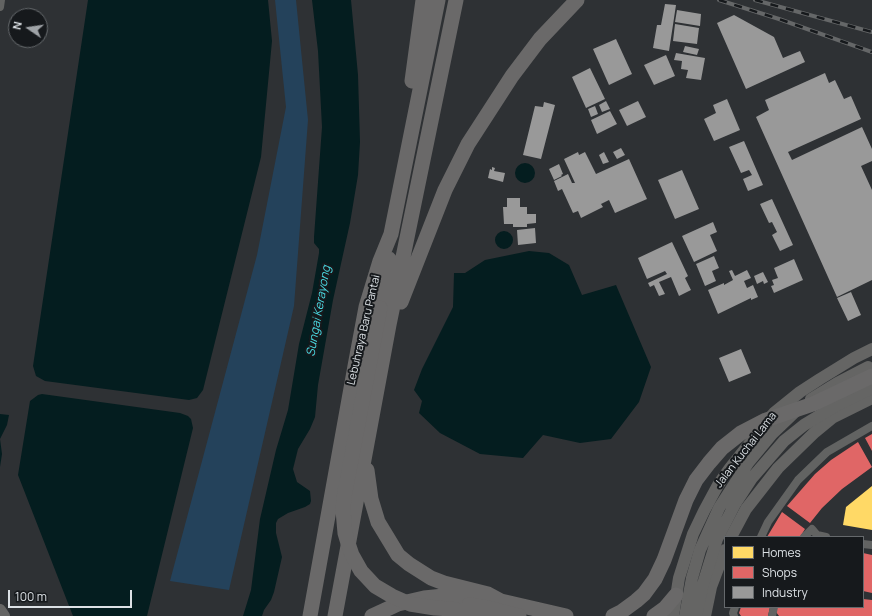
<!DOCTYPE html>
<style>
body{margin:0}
#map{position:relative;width:872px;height:616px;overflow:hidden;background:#2e3134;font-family:Manrope,sans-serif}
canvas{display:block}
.legend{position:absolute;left:724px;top:536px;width:140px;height:72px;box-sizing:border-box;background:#16191c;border:1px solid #65696c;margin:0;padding:5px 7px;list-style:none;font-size:12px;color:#dce1e5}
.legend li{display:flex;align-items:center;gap:8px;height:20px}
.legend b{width:20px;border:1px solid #65696c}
.north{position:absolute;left:8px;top:8px;width:40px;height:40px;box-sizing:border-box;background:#16191c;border:1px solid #65696c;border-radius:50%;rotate:283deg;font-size:11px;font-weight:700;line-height:16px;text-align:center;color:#dce1e5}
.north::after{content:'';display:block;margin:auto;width:14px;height:18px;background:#9fa3a7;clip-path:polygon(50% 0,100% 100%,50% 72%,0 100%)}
.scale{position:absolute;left:8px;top:590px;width:124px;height:18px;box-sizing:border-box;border:2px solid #dce1e5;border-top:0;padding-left:5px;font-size:12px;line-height:14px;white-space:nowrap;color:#dce1e5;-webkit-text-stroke:3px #16191c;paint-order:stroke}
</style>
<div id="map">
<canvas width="872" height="616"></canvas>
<ul class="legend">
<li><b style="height:11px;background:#ffd966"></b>Homes</li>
<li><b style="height:11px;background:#e06666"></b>Shops</li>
<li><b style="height:11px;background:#999"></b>Industry</li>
</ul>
<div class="north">N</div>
<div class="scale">100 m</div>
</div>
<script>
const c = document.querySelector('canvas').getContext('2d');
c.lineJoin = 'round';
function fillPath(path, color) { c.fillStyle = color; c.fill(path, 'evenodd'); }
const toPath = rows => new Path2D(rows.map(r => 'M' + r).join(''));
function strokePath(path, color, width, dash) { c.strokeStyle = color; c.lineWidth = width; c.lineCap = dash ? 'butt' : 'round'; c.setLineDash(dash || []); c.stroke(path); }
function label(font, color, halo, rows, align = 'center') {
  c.font = font + ' Manrope,sans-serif'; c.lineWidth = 4; c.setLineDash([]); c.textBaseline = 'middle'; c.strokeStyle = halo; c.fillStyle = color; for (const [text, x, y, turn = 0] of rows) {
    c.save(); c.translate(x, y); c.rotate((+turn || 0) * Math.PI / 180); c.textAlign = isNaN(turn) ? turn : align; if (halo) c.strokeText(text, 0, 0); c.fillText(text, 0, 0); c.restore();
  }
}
const green = toPath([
 [275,0,296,0,308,120,294,306,229,590,170,581,257,255,286,107]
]);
const water = toPath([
 [88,0,268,0,272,41,261,157,203,390,197,398,189,400,45,381,36,376,33,366],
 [312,0,351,0,358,75,360,142,358,175,350,223,333,300,318,385,315,417,310,429,298,449,293,469,297,482,310,491,311,501,310,504,305,507,288,513,278,519,276,523,276,533,282,557,274,592,271,600,264,610,262,616,243,616,251,590,260,519,276,450,288,410,299,344,312,293,319,253,319,249,314,243,314,237,322,127,318,51],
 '515 173a10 10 0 1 1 20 0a10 10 0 1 1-20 0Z',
 '495 240a9 9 0 1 1 18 0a9 9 0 1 1-18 0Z',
 [529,251,549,253,569,265,582,295,616,285,651,367,639,402,611,439,580,443,543,435,523,458,480,454,440,433,419,413,422,401,414,390,422,369,453,307,454,273,465,273,485,260],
 [42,394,180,413,188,416,191,419,193,428,147,616,73,616,18,475,30,401,38,395],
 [0,414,9,415,7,425,0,439,2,454,0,467]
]);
const homes = toPath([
 [872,486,872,530,843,525,846,507]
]);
const shops = toPath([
 [872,434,872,451,865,438],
 [858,442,872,467,842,489,822,508,810,523,787,506,815,474,831,460],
 [782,512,805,529,800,537,767,537],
 [863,553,872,555,872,593,863,591],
 [863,599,872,600,872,616,779,616,776,612,777,607,863,607],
 [741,607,770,607,768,616,741,616,739,613]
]);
const industry = toPath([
 [665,4,676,5,669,51,653,48,657,25,661,25],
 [677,10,701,14,700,26,675,22],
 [734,15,774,37,783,58,800,51,805,62,746,89,717,23],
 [675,24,699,28,697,44,673,41],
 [616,39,632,74,609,85,593,49],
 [685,46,699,49,697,55,683,52],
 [676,53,705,58,701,80,686,78,688,70,681,69,682,61,674,60],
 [666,55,675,76,654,85,644,65],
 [590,68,605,99,586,108,572,77],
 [825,73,829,83,835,80,844,99,851,96,861,119,788,152,792,160,862,127,872,149,872,161,861,166,872,190,872,280,837,297,756,117,769,110,765,100],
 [727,99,740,130,714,141,704,119,716,113,713,105],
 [606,101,610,109,602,112,599,105],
 [638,101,646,117,627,126,619,110],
 [544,102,555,105,541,159,523,155,535,106,543,107],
 [595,106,598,114,591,117,588,109],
 [610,111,617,124,597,134,591,120],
 [744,141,763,185,748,191,743,179,752,175,749,170,741,173,729,147],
 [621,148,625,155,617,159,613,152],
 [578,152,579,155,585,152,596,174,629,159,647,199,615,213,609,200,601,204,603,207,581,218,578,211,573,213,562,189,558,191,554,181,568,174,572,183,575,183,564,159],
 [604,152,609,162,603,164,599,155],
 [559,164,563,174,561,175,562,176,554,180,549,169],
 [492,167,495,168,494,171,505,173,503,182,488,178,490,169,492,170],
 [682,170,699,209,675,219,658,180],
 [507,198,520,198,520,207,527,207,527,214,536,214,536,223,527,224,527,227,513,227,513,224,504,224,503,207,507,207],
 [772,199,793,245,780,251,772,235,777,232,772,222,769,223,760,204],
 [713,222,717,232,710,235,717,251,694,262,682,236],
 [535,228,536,243,518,245,517,230],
 [672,242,688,276,685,278,691,290,679,296,671,277,659,282,665,294,659,296,654,285,650,287,648,283,667,274,665,271,647,279,638,258],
 [714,256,719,268,712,271,716,281,705,286,696,264],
 [794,259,803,280,774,293,771,286,774,285,772,280,778,278,774,268],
 [732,270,735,276,747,270,751,278,744,281,747,288,753,285,758,297,751,300,751,298,718,314,708,290,724,283,724,285,733,280,729,271],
 [763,272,768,282,764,284,763,281,757,284,754,276],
 [851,292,861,315,848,321,837,298],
 [741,349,751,373,729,382,719,358]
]);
const street = toPath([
 [0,7,1,0],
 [761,537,768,522,798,480,827,452,872,426],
 [804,537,812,529,817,535,826,537],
 [863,544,872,545],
 [734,616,733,613,735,607],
 [772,616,774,607]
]);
const secondary = toPath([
 [731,537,746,509,778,468,815,432,832,418,872,398],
 [0,610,4,616],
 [673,616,679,578,693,534,704,511,718,485,730,468,774,413,800,392,820,379,854,358,872,349],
 [705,616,711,587,725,550]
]);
const highway = toPath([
 [412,81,423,0],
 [401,302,445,190,468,144,512,76,540,39,577,0],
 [380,308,389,259],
 [367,470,371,499,378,522,398,555,409,564,431,578,444,583,488,594,501,601,566,616],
 [310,616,355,366,366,307,380,261,391,234,438,0],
 [335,616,389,325,456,0],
 [372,616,398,604,424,598,444,596,475,600],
 [654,616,665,608,676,595]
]);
const rail = toPath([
 [719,0,779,19,872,52],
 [755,0,872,32]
]);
const secondaryBridge = toPath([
 [811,399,837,383,868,367],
 [685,616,692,578,700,550,719,508,748,463,772,434,796,411],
 [696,616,703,584,717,539,735,504,752,478,784,441,804,425,837,405,872,388]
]);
const highwayBridge = toPath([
 [380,308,344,497,343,510,345,533,348,543,352,555,361,571,375,586,392,596,410,604,435,608,451,609,481,615],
 [469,605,484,607,519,616],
 [613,616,621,612,636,601,644,594,655,579,664,560,686,500,696,480,709,463,722,448,741,433,766,420,813,404,872,376]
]);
const streetNames = [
 ["Lebuhraya Baru Pantai",364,330,-77],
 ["Jalan Kuchai Lama",746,450,-52]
];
const waterNames = [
 ["Sungai Kerayong",319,311,-80]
];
fillPath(green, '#24425b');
fillPath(water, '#041d1f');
fillPath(homes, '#ffd966');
fillPath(shops, '#e06666');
fillPath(industry, '#999');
strokePath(street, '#626362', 8);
strokePath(secondary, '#656564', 12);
strokePath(highway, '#6a6969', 15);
strokePath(rail, '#656768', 4);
strokePath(rail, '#16191c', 2.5, [8]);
strokePath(secondaryBridge, '#656564', 12);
strokePath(highwayBridge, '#6a6969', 15);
label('11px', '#dce1e5', '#16191c', streetNames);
label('italic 12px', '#4adae3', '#16191c', waterNames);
</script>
